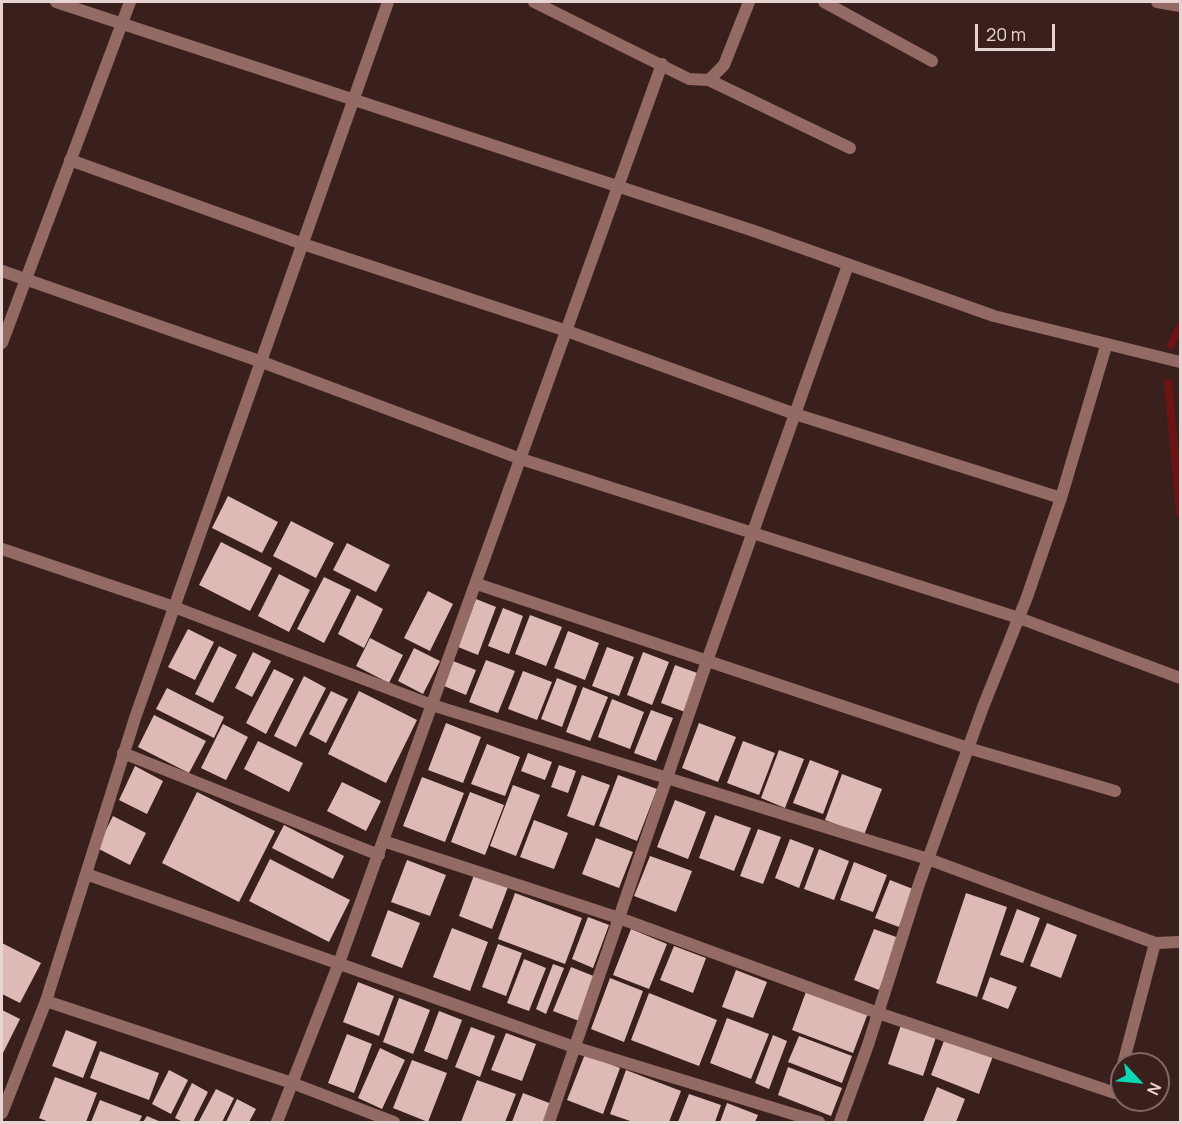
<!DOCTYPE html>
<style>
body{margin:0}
#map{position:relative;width:1182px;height:1124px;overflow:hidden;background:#3a201d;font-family:Manrope,sans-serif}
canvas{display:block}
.frame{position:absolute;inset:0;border:3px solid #e7d4d2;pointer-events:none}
.north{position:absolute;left:1110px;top:1052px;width:60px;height:60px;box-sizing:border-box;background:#3a201d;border:2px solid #7f6865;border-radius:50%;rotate:116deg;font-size:16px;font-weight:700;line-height:24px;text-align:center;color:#e7d4d2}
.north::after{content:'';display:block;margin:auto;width:21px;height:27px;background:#0ed5b4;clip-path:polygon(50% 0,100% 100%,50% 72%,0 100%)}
.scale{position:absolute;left:975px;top:24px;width:80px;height:27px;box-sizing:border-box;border:3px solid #e7d4d2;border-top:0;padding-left:8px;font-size:18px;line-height:21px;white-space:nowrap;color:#e7d4d2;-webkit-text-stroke:4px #3a201d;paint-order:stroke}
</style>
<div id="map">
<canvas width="1182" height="1124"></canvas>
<div class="frame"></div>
<div class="north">N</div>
<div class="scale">20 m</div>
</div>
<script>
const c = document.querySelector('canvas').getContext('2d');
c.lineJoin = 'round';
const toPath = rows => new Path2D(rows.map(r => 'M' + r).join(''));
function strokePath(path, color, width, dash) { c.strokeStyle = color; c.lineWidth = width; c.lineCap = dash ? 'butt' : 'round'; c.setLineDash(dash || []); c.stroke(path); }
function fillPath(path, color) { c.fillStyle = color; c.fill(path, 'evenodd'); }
const stream = toPath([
 [1171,345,1180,326],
 [1168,383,1180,513]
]);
const building = toPath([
 [228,496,278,522,262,553,212,528],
 [291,521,334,543,316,578,273,556],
 [221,542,272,568,250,611,199,585],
 [347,543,390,565,376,592,333,570],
 [279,574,310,590,289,632,258,616],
 [324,577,351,590,324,643,297,629],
 [428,591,453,604,430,651,404,638],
 [357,595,383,609,364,648,338,634],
 [476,599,496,607,478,655,458,647],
 [503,608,523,616,509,654,488,646],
 [530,615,562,627,546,666,515,654],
 [188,629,214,642,195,680,168,667],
 [568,631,599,643,585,680,554,668],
 [370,638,403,655,389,683,356,666],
 [219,646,237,655,213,703,195,694],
 [607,647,634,657,619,696,592,686],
 [414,648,440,661,423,694,398,681],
 [253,652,271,661,252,697,235,688],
 [643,652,669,662,652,705,627,695],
 [486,660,515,671,498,713,469,702],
 [453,661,476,670,466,695,444,686],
 [675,665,700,674,685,712,661,703],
 [274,669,294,679,266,734,246,723],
 [523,671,552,682,537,720,508,709],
 [304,676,326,688,296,747,274,736],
 [557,678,577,686,562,727,541,719],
 [583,687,608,697,590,741,566,732],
 [167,688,224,717,214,738,156,709],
 [331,691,348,699,326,743,309,734],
 [359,691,417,720,386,783,328,754],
 [612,699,644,712,630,749,598,737],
 [651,710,673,718,656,761,634,753],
 [154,715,206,741,189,773,138,747],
 [446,723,481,737,463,783,428,770],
 [699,723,736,737,718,782,682,768],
 [223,724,248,737,226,780,201,768],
 [258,741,303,763,289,792,244,769],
 [743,741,775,753,759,795,727,783],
 [487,744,520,757,505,796,471,784],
 [779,750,804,759,785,808,761,798],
 [528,753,552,762,545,780,521,771],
 [810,760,839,771,823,814,793,803],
 [559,765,576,771,568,793,551,787],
 [135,766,163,781,147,814,119,800],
 [842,774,882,789,864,835,825,820],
 [582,775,610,785,594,826,567,816],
 [618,775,657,789,637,841,599,826],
 [422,777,464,793,445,842,403,826],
 [342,782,381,801,366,831,327,811],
 [513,785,540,795,516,856,490,846],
 [197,792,275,831,239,902,162,863],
 [470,792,504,805,485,855,451,842],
 [675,800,706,812,688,859,657,847],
 [715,815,751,828,734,871,699,858],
 [113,816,146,833,130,865,97,848],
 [534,820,568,833,554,869,520,857],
 [284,825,344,856,333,879,272,848],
 [758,829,781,837,763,884,740,876],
 [596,838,633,852,619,888,582,874],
 [790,839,814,848,799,888,775,878],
 [819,849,849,861,834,900,804,889],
 [650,856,692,871,676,912,634,896],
 [270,859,350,900,329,942,249,901],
 [407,860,446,875,430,916,391,902],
 [854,862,887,875,873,912,840,900],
 [474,875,508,887,492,929,459,916],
 [890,880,913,889,899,927,875,918],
 [515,893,582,918,565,964,498,939],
 [966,893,1007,907,977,997,936,983],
 [1017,909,1040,918,1023,963,1000,955],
 [388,910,420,923,402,968,371,956],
 [588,917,609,925,593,968,572,959],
 [1047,923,1077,935,1061,978,1030,966],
 [452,928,488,942,470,991,433,977],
 [631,929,667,944,649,989,613,975],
 [874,929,899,938,879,990,854,980],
 [2,943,41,963,20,1003,2,994],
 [498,944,522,953,506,996,482,987],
 [674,946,706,958,693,993,660,980],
 [524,959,546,968,529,1011,507,1003],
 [553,964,564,968,546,1014,536,1009],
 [571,967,596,977,579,1021,553,1011],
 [736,970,767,982,753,1018,722,1007],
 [990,977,1017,987,1008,1009,982,999],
 [610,978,643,991,624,1042,591,1029],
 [358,982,394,996,379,1036,343,1022],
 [807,989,868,1013,853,1053,792,1030],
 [649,993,717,1020,699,1066,631,1040],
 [399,998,430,1010,413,1054,383,1042],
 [2,1010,20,1019,2,1055],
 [439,1011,462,1020,447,1060,424,1051],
 [727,1018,769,1034,751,1079,710,1063],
 [901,1025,936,1037,923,1076,888,1064],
 [471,1027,495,1036,480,1077,455,1067],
 [66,1030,97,1042,83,1078,52,1066],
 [506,1033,536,1044,522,1081,491,1070],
 [347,1034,372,1044,354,1093,328,1083],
 [773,1035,787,1041,769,1089,755,1083],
 [799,1036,852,1056,842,1083,788,1062],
 [945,1038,993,1056,979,1094,931,1075],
 [380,1048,405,1060,382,1109,358,1098],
 [100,1051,159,1073,149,1100,90,1078],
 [585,1054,620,1068,603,1114,567,1100],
 [412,1060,447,1073,428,1122,393,1108],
 [788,1067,842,1088,831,1116,778,1095],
 [169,1070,188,1080,171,1114,152,1104],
 [626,1070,681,1091,669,1122,633,1122,610,1114],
 [55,1077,97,1093,86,1122,49,1122,39,1118],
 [477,1080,516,1094,505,1122,461,1122],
 [192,1083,208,1092,193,1122,183,1122,175,1118],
 [937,1087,965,1099,956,1122,923,1122],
 [216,1089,234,1098,222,1122,203,1122,199,1121],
 [523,1093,552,1104,545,1122,512,1122],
 [689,1094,721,1105,715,1122,678,1122],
 [237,1099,256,1109,249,1122,226,1122],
 [100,1100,142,1116,139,1122,91,1122],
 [727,1103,758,1115,755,1122,720,1122],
 [147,1116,161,1122,143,1122]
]);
const minor = toPath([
 [56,2,754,231,994,316,1180,362],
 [534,2,689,79,709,80,724,65,749,2],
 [824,2,932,61],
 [1157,2,1180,6],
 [709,80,850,148],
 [70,160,303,244,567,331,795,414,1061,498],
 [2,271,262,362,521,459,1019,618,1180,678],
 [2,343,130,2],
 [2,549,174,607,432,705,928,859,1155,943,1123,1064],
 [477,584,968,748,1115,791],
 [123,753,379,855],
 [383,841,619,918,878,1013,1115,1093,1122,1068],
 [86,874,574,1047,819,1122],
 [1155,943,1180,942],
 [46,1001,292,1083,394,1122],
 [2,1113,46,1001,135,718,388,2],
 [277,1122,339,963,662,64],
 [549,1122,707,661,848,265],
 [840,1122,868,1045,919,884,983,707,1027,597,1061,498,1106,346]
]);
strokePath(stream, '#6c1413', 8);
fillPath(building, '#debab6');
strokePath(minor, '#946a65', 12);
</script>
